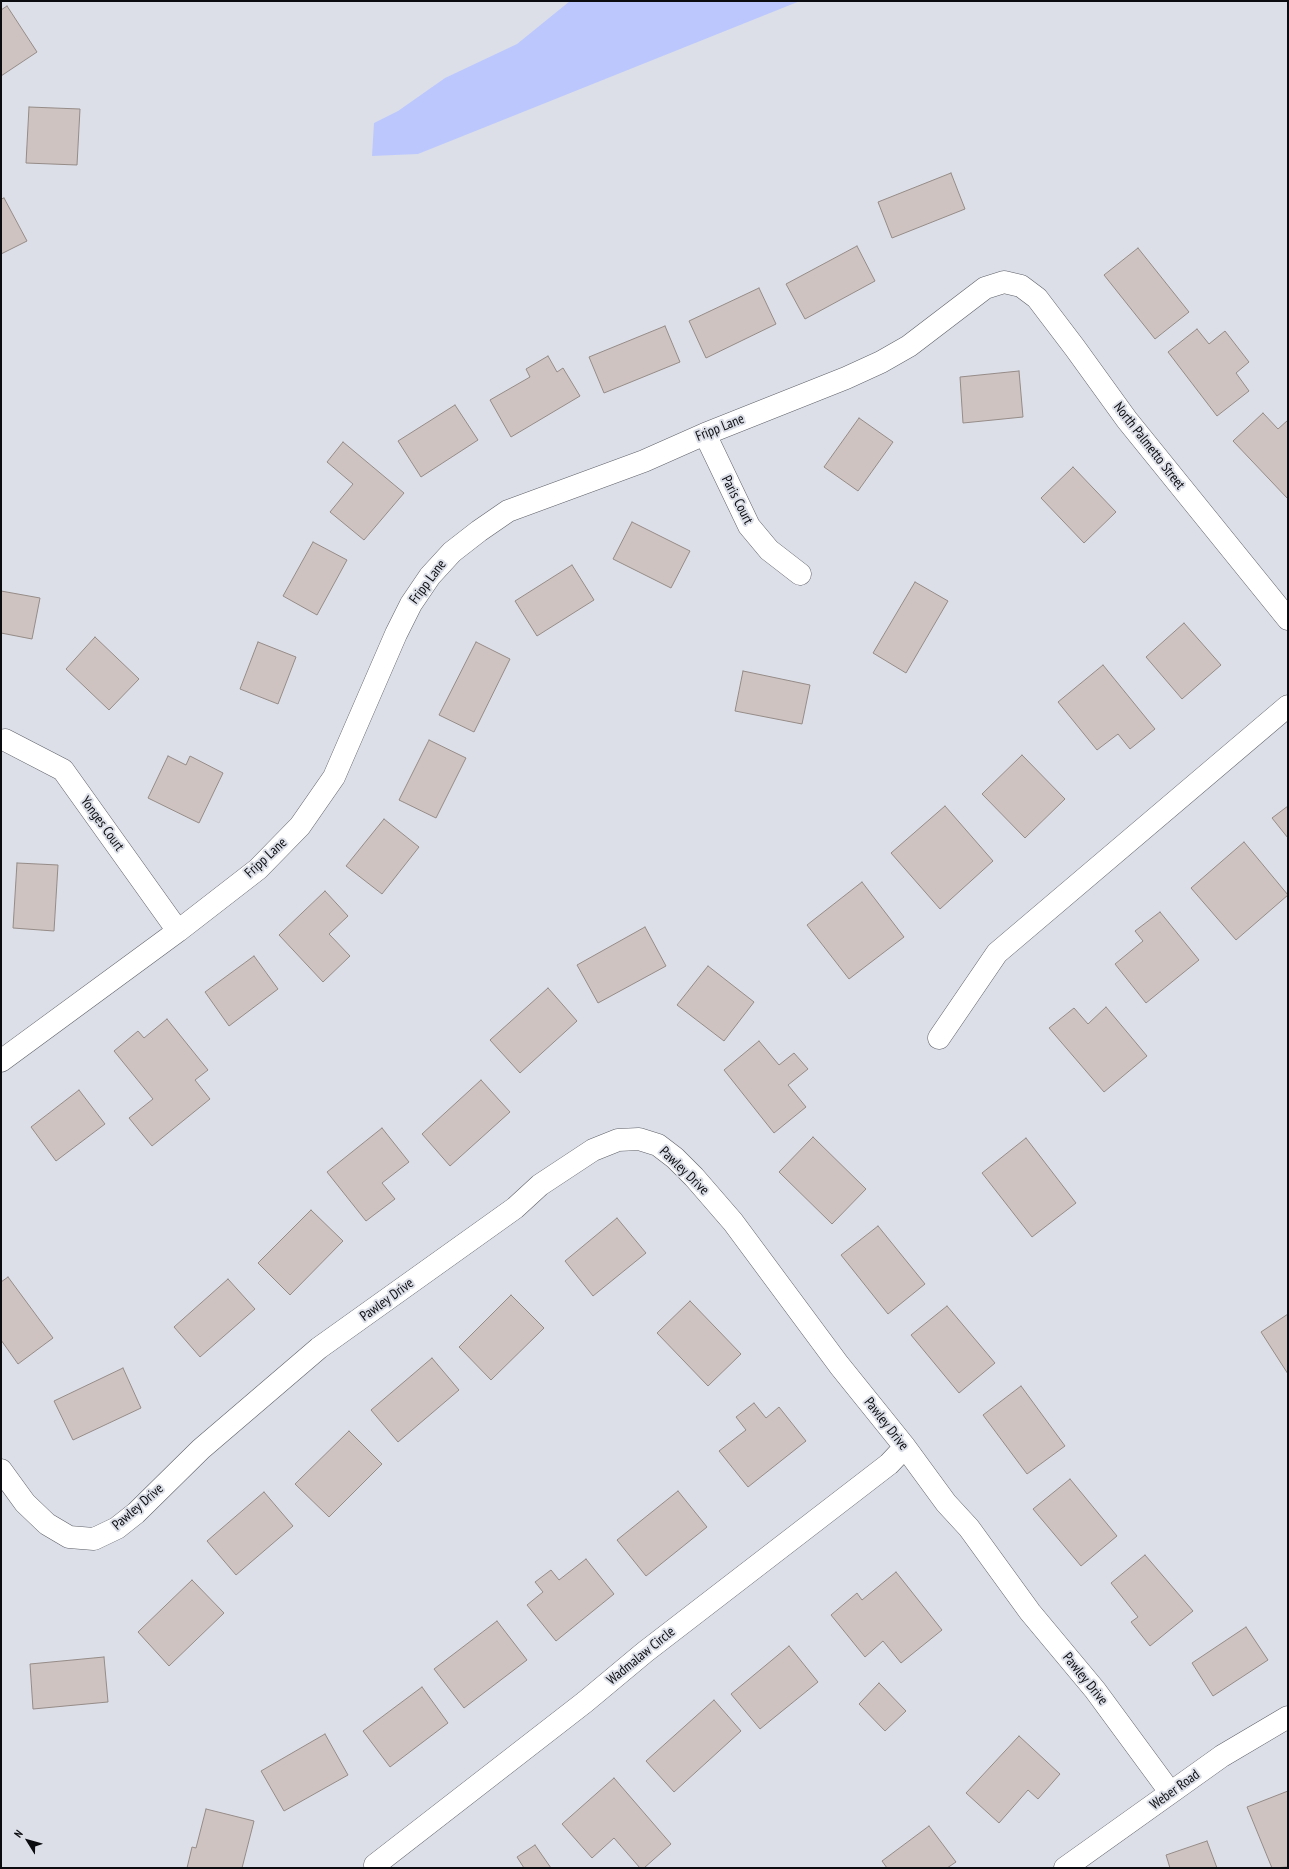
<!DOCTYPE html>
<style>
body{margin:0}
#map{position:relative;width:1289px;height:1869px;overflow:hidden;background:#dcdfe8;font-family:"PT Sans Narrow",sans-serif}
canvas{display:block}
.frame{position:absolute;inset:0;border:2px solid #0b0c0f;pointer-events:none}
.north{position:absolute;left:8px;top:1821px;width:40px;height:40px;-webkit-text-stroke:3px #dcdfe8;paint-order:stroke;rotate:307deg;font-size:11px;font-weight:700;line-height:16px;text-align:center;color:#0b0c0f}
.north::after{content:'';display:block;margin:auto;width:14px;height:18px;background:#0b0c0f;clip-path:polygon(50% 0,100% 100%,50% 72%,0 100%)}
</style>
<div id="map">
<canvas width="1289" height="1869"></canvas>
<div class="frame"></div>
<div class="north">N</div>
</div>
<script>
const c = document.querySelector('canvas').getContext('2d');
c.lineJoin = 'round';
function fillPath(path, color) { c.fillStyle = color; c.fill(path, 'evenodd'); }
const toPath = rows => new Path2D(rows.map(r => 'M' + r).join(''));
function strokePath(path, color, width, dash) { c.strokeStyle = color; c.lineWidth = width; c.lineCap = dash ? 'butt' : 'round'; c.setLineDash(dash || []); c.stroke(path); }
function label(font, color, halo, rows, align = 'center') {
  c.font = font + ' "PT Sans Narrow",sans-serif'; c.lineWidth = 4; c.setLineDash([]); c.textBaseline = 'middle'; c.strokeStyle = halo; c.fillStyle = color; for (const [text, x, y, turn = 0] of rows) {
    c.save(); c.translate(x, y); c.rotate((+turn || 0) * Math.PI / 180); c.textAlign = isNaN(turn) ? turn : align; if (halo) c.strokeText(text, 0, 0); c.fillText(text, 0, 0); c.restore();
  }
}
const green = toPath([
 [570,1,800,1,418,154,372,156,374,123,398,111,445,78,517,44]
]);
const building = toPath([
 [7,6,37,52,1,76,1,10,7,6],
 [29,107,80,109,77,165,26,163,29,107],
 [951,173,965,209,892,238,878,202,951,173],
 [4,198,27,241,1,254,1,199,4,198],
 [857,246,875,281,805,319,786,284,857,246],
 [1138,248,1189,312,1155,339,1104,275,1138,248],
 [759,288,776,324,706,358,689,321,759,288],
 [665,326,680,362,604,393,589,357,665,326],
 [1197,329,1209,344,1225,331,1249,362,1236,373,1249,391,1217,416,1168,352,1197,329],
 [548,356,557,372,563,368,580,396,511,437,490,400,530,377,526,369,548,356],
 [1019,371,1023,417,963,423,960,377,1019,371],
 [455,405,478,440,421,477,398,441,455,405],
 [1263,413,1278,429,1288,420,1288,499,1233,441,1263,413],
 [859,418,893,442,858,491,824,467,859,418],
 [343,442,404,493,364,540,330,512,353,484,327,462,343,442],
 [1073,467,1116,512,1084,543,1041,498,1073,467],
 [632,522,690,551,671,588,613,559,632,522],
 [313,542,347,560,317,615,283,596,313,542],
 [572,565,594,600,537,636,515,601,572,565],
 [915,582,948,601,906,673,873,653,915,582],
 [1,591,40,598,32,639,1,633,1,591],
 [1184,623,1221,665,1182,699,1146,657,1184,623],
 [95,637,139,679,109,710,66,669,95,637],
 [258,642,296,657,278,704,240,689,258,642],
 [476,642,510,659,474,732,439,715,476,642],
 [1103,665,1155,729,1130,749,1118,734,1097,750,1058,702,1103,665],
 [743,671,810,685,802,724,735,711,743,671],
 [429,740,466,758,436,818,399,800,429,740],
 [1022,755,1065,799,1025,838,982,794,1022,755],
 [168,756,186,765,190,756,223,773,199,823,148,798,168,756],
 [945,806,993,861,940,909,891,853,945,806],
 [1288,806,1288,838,1272,818,1288,806],
 [384,819,419,847,382,894,346,866,384,819],
 [1244,842,1288,895,1236,940,1191,888,1244,842],
 [17,863,58,865,54,931,13,928,17,863],
 [862,882,904,937,849,979,807,925,862,882],
 [325,891,348,916,329,934,350,956,323,982,279,935,325,891],
 [1160,912,1199,960,1146,1003,1115,964,1143,941,1135,931,1160,912],
 [645,927,666,966,598,1003,577,965,645,927],
 [254,956,278,989,229,1026,205,992,254,956],
 [708,966,754,1002,724,1041,677,1005,708,966],
 [548,988,577,1021,520,1073,490,1040,548,988],
 [1106,1007,1147,1056,1104,1092,1049,1028,1074,1008,1088,1024,1106,1007],
 [167,1019,208,1070,195,1080,210,1099,152,1146,129,1118,153,1099,114,1051,138,1031,144,1038,167,1019],
 [759,1041,779,1065,794,1053,808,1069,788,1085,806,1107,774,1133,724,1070,759,1041],
 [481,1080,510,1112,450,1166,422,1134,481,1080],
 [79,1090,105,1124,56,1161,31,1127,79,1090],
 [382,1128,409,1162,382,1183,395,1199,366,1221,327,1172,382,1128],
 [813,1137,866,1189,832,1224,779,1172,813,1137],
 [1026,1138,1076,1203,1032,1237,982,1173,1026,1138],
 [311,1210,343,1241,290,1295,258,1263,311,1210],
 [617,1218,646,1253,593,1296,565,1261,617,1218],
 [878,1226,925,1284,888,1314,841,1255,878,1226],
 [8,1277,53,1338,18,1364,1,1340,1,1282,8,1277],
 [228,1279,255,1309,200,1357,174,1327,228,1279],
 [511,1295,544,1328,491,1380,459,1347,511,1295],
 [690,1301,741,1354,708,1386,657,1333,690,1301],
 [947,1306,995,1363,959,1393,911,1335,947,1306],
 [1288,1314,1288,1374,1261,1332,1288,1314],
 [432,1358,459,1390,398,1442,371,1410,432,1358],
 [123,1368,141,1408,73,1440,54,1401,123,1368],
 [1021,1386,1065,1446,1027,1474,983,1415,1021,1386],
 [754,1403,766,1418,779,1407,806,1441,748,1487,719,1451,746,1430,736,1417,754,1403],
 [349,1431,382,1464,329,1517,295,1484,349,1431],
 [1070,1479,1117,1536,1081,1566,1033,1509,1070,1479],
 [678,1491,707,1527,646,1576,617,1540,678,1491],
 [264,1492,293,1526,236,1575,207,1541,264,1492],
 [1145,1555,1193,1611,1150,1646,1131,1622,1138,1617,1111,1583,1145,1555],
 [586,1559,614,1594,556,1641,527,1605,543,1592,535,1582,551,1570,559,1580,586,1559],
 [896,1572,942,1630,901,1663,883,1641,865,1657,831,1615,857,1593,862,1600,896,1572],
 [192,1580,224,1613,169,1666,138,1632,192,1580],
 [497,1621,527,1660,464,1708,434,1669,497,1621],
 [1246,1627,1268,1660,1213,1696,1192,1663,1246,1627],
 [789,1646,818,1682,760,1729,731,1694,789,1646],
 [104,1657,108,1702,33,1709,30,1664,104,1657],
 [879,1683,906,1711,885,1731,859,1704,879,1683],
 [422,1687,448,1723,390,1767,363,1731,422,1687],
 [714,1700,741,1731,674,1792,646,1761,714,1700],
 [325,1734,348,1775,284,1811,261,1771,325,1734],
 [1019,1736,1060,1774,1038,1799,1028,1790,999,1823,966,1793,1019,1736],
 [614,1778,671,1844,644,1868,640,1868,614,1838,592,1858,562,1824,614,1778],
 [1288,1791,1288,1867,1272,1868,1247,1807,1288,1791],
 [206,1809,254,1821,242,1868,187,1868,192,1847,196,1848,206,1809],
 [929,1826,956,1862,947,1868,887,1868,882,1861,929,1826],
 [1207,1841,1217,1868,1170,1868,1166,1855,1207,1841],
 [535,1845,551,1868,524,1868,517,1857,535,1845]
]);
const minor = toPath([
 [705,434,749,526,769,550,800,574],
 [5,740,63,770,178,931],
 [939,1038,997,953,1288,706],
 [1,1061,178,931,258,869,300,826,334,777,396,634,411,604,430,576,452,552,479,531,508,511,644,461,705,434,846,378,881,362,909,346,985,288,1004,282,1021,286,1037,298,1075,348,1127,420,1288,619],
 [1,1470,25,1503,47,1524,69,1537,94,1539,117,1528,136,1513,201,1449,319,1348,515,1208,540,1185,593,1150,618,1140,639,1139,658,1145,675,1158,694,1177,733,1222,839,1365,905,1447,946,1503,969,1528,1030,1612,1095,1690,1170,1792],
 [375,1865,585,1702,645,1652,889,1464,905,1447],
 [1065,1868,1222,1756,1288,1717]
]);
const streetNames = [
 ["Fripp Lane",720,428,-22],
 ["North Palmetto Street",1149,446,52],
 ["Paris Court",737,500,63],
 ["Fripp Lane",428,582,-53],
 ["Yonges Court",102,824,54],
 ["Fripp Lane",266,858,-43],
 ["Pawley Drive",684,1171,44],
 ["Pawley Drive",387,1300,-36],
 ["Pawley Drive",886,1424,52],
 ["Pawley Drive",138,1507,-41],
 ["Wadmalaw Circle",641,1656,-39],
 ["Pawley Drive",1085,1679,51],
 ["Weber Road",1175,1790,-36]
];
fillPath(green, '#bcc8fd');
fillPath(building, '#cec3c0');
strokePath(building, '#958b87', 1);
strokePath(minor, '#5e6068', 23);
strokePath(minor, '#fff', 22);
label('14px', '#0b0c0f', '#dcdfe8', streetNames);
</script>
